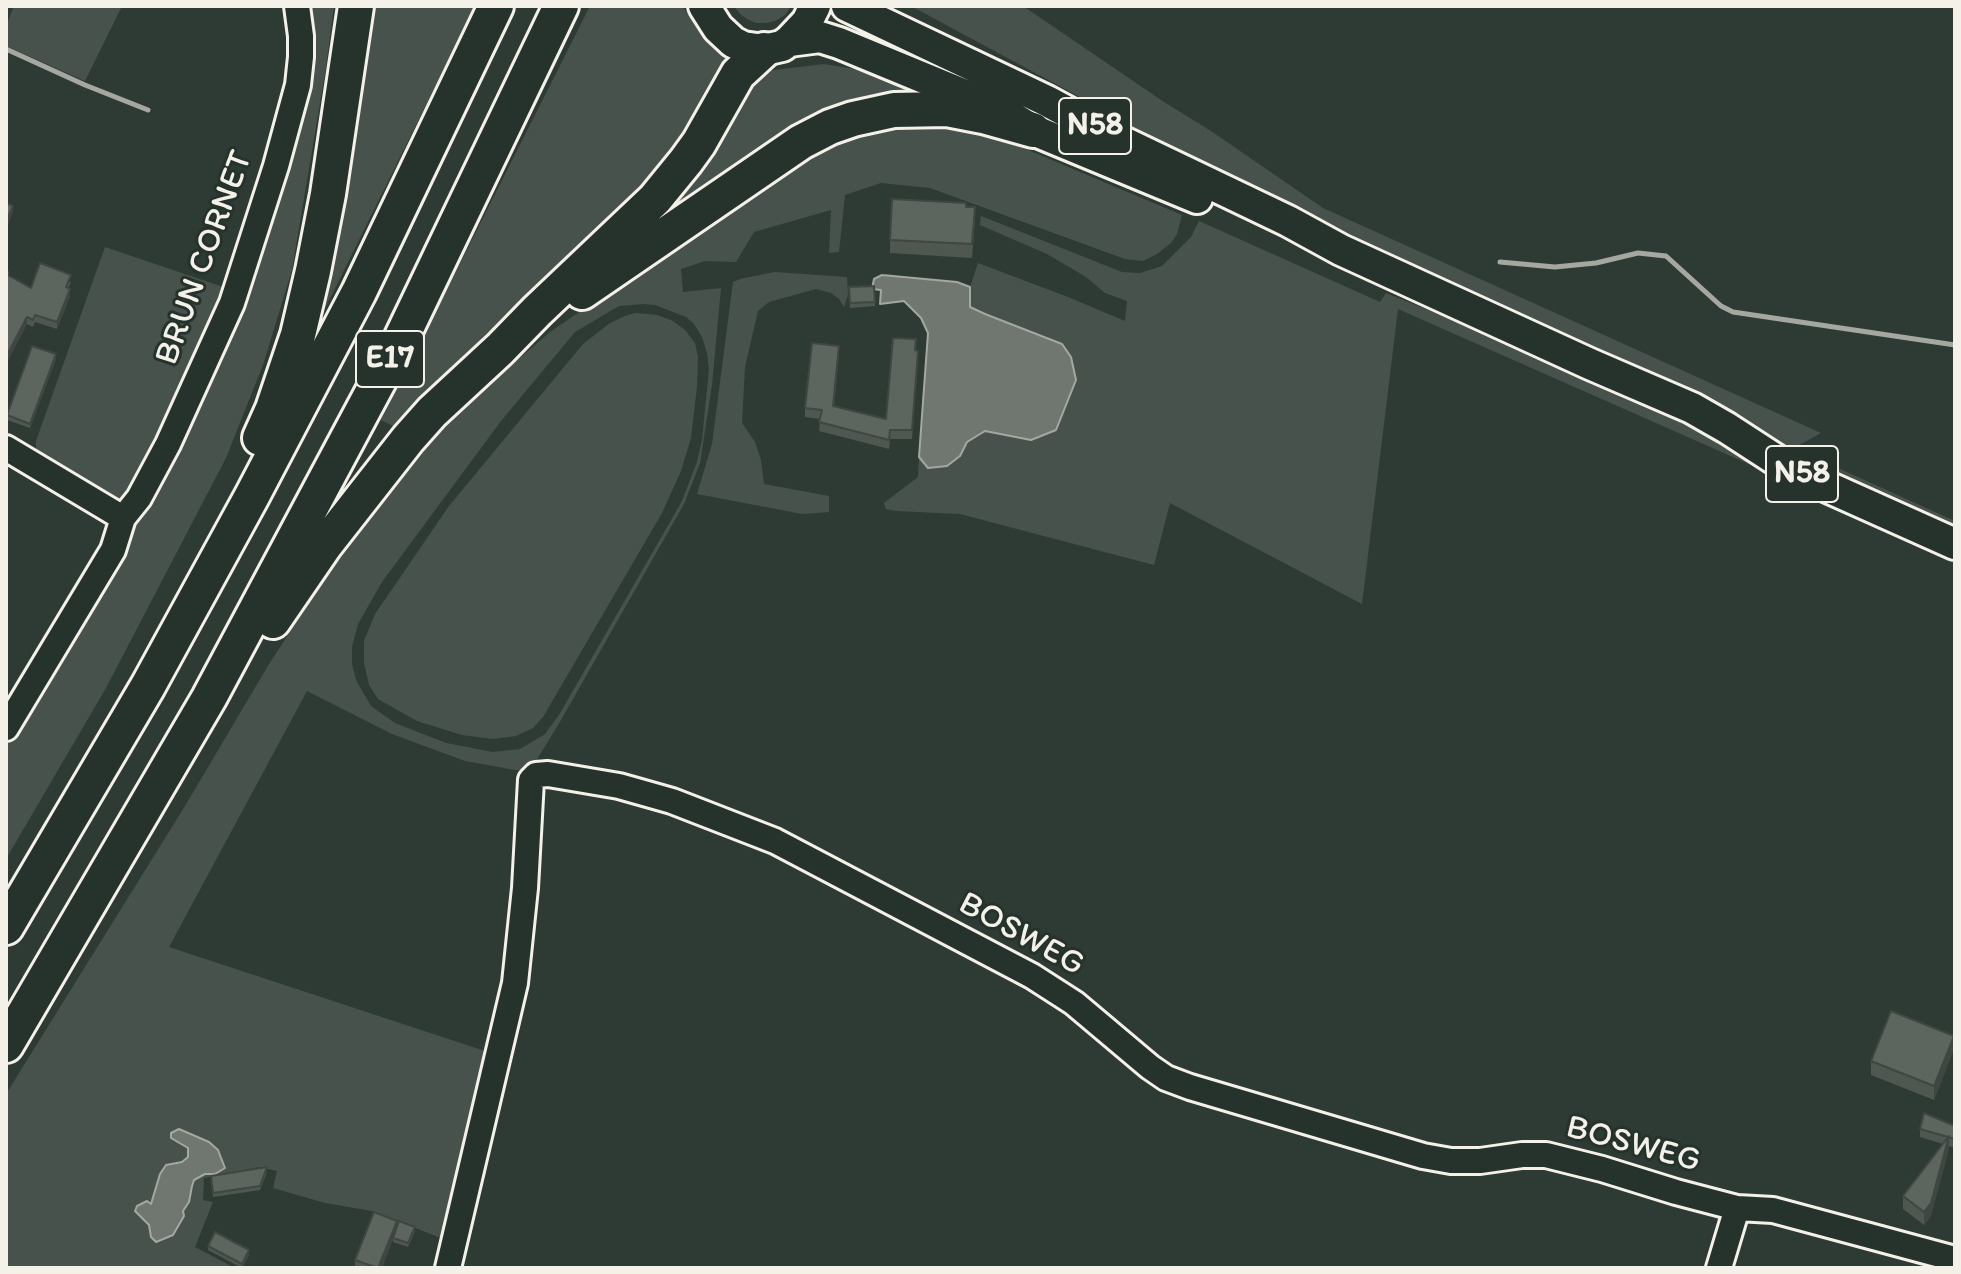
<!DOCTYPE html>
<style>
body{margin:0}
#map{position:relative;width:1961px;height:1274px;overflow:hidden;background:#2e3b34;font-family:Itim,sans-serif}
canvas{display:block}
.frame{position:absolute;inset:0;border:8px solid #f4f1e8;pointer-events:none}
</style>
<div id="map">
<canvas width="1961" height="1274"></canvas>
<div class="frame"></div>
</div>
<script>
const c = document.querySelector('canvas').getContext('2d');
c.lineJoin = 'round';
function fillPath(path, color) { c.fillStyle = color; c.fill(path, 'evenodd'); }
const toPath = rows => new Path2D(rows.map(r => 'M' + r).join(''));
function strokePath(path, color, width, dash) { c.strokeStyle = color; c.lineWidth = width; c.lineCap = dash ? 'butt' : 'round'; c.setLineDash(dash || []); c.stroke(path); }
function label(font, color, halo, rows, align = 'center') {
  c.font = font + ' Itim,sans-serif'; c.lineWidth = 6; c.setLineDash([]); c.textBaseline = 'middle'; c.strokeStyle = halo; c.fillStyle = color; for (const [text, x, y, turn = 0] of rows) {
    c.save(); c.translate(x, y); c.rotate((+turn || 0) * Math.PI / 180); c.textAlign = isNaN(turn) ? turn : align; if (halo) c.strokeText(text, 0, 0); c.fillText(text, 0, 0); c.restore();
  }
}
const green = toPath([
 [14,6,122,6,85,81,6,46,6,26],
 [304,6,334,6,326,67,292,270,263,365,226,458,106,688,6,859,6,743,105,581,203,403,257,270,300,123,310,65],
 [370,6,475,6,307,345],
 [590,6,682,6,705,36,728,59,683,141,656,175,399,429,381,420],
 [734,6,791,6,785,15,775,21,766,23,756,23,747,19,740,14],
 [911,6,1023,6,1164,102,1211,131,1323,208,1821,433,1796,447,1787,448,1775,446,1120,129,1122,124,1127,126,1128,123],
 [824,64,861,70,914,94,631,233,741,88,766,71],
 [946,123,1021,147,1182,215,1177,234,1171,243,1157,254,1143,261,1125,259,930,188,881,183,845,195,839,252,829,253,831,210,754,232,736,262,705,261,681,269,683,292,721,288,712,385,700,463,684,504,561,720,533,766,525,770,515,770,465,761,392,734,307,691,169,947,491,1053,446,1240,372,1211,325,1203,273,1188,277,1171,259,1167,204,1178,203,1200,213,1202,195,1247,235,1268,6,1268,6,1094,185,806,269,664,332,568,430,442,487,386,550,332,737,204,829,145,866,125],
 [643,304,655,305,686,317,694,324,702,337,707,353,709,369,702,440,697,462,682,501,559,715,545,734,520,749,493,752,446,743,395,723,371,706,356,680,352,664,352,647,358,624,382,582,501,421,575,332,619,306],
 [981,216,1122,272,1140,273,1162,266,1191,237,1199,221,1380,302,1386,293,1629,391,1696,423,1764,467,1762,470,1760,469,1398,309,1362,604,1170,503,1154,565,960,514,896,511,886,509,884,503,918,477,919,457,928,468,960,456,966,442,985,431,1009,436,1062,344,985,314,969,307,970,287,978,263,1068,297,1125,321,1127,301,1105,293,1086,277,1047,254,980,225],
 [105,247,226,288,133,493,117,500,36,453,36,441],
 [774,272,847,277,848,295,844,307,839,299,831,293,816,289,769,302,758,311,745,367,742,423,755,442,761,460,764,484,829,496,829,512,802,514,697,494,712,444,733,282,740,279],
 [636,313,657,315,673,321,685,330,695,343,698,357,697,387,691,438,681,471,662,513,543,717,533,728,516,736,493,739,462,735,417,721,378,699,369,685,364,663,364,641,375,614,449,506,583,344,610,323,625,316],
 [1829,451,1834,452,1818,459,1955,521,1955,532,1802,462,1821,453]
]);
const water = toPath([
 [882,275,957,282,970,287,970,307,985,314,1062,344,1071,357,1076,380,1056,430,1031,440,985,431,967,442,960,456,947,466,928,468,919,457,928,333,921,318,904,301,880,304,881,290,872,289,874,279,882,275],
 [179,1129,209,1142,218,1150,225,1168,215,1174,205,1174,194,1180,192,1186,189,1202,183,1211,184,1216,173,1235,156,1242,151,1237,149,1225,135,1211,137,1206,147,1201,151,1204,160,1174,166,1165,182,1162,188,1157,188,1148,171,1138,171,1133,179,1129]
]);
const stream = toPath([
 [6,49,85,85,148,110],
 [1500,262,1555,267,1596,263,1638,253,1666,256,1721,306,1733,312,1955,345]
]);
const minor = toPath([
 [6,448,123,518],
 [6,728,113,550,123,518,139,498,168,444,232,303,276,166,298,85,301,57,301,36,297,6],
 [448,1268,515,983,525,888,531,780,536,775,548,774,619,786,672,801,775,841,1032,976,1074,1003,1150,1067,1166,1078,1190,1087,1423,1156,1451,1161,1480,1161,1522,1155,1546,1155,1602,1169,1676,1192,1737,1208,1773,1210,1955,1259],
 [1719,1268,1737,1208]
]);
const major = toPath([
 [704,6,718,28,733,42,743,47,764,50,782,46,789,41,807,22,815,6],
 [847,6,1047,101,1121,141,1288,221,1341,250,1590,364,1692,408,1727,428,1787,467,1821,484,1955,544],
 [789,41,820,37,839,43,999,109,1033,130,1197,198]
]);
const highway = toPath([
 [582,292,801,142,830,127,853,119,894,110,947,109,983,116,1033,130],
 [260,438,273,409,298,335,313,271,328,194,356,6],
 [273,621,325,545,408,439,432,412,500,349,537,311,655,199,686,161,699,143,738,74,764,50],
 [6,927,148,686,252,496,359,292,496,6],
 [6,1045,209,698,401,339,561,6]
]);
const wall = toPath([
 [966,207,975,221,972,258,890,253,890,240],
 [6,264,9,273,8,275,31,288,71,282,68,288,70,296,57,329,35,322,33,327,27,324,6,364],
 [874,286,875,306,850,308,849,287],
 [916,350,918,359,912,439,890,439,889,449,819,431,820,419,805,417,805,408,839,354,834,406,886,419],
 [56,359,30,428,7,420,7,415],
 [1954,1049,1934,1100,1871,1075,1871,1061],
 [1955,1126,1955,1148,1949,1146,1931,1216,1924,1225,1903,1209,1903,1196,1943,1144,1920,1137,1920,1129],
 [267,1172,260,1190,213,1197,211,1176],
 [397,1228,415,1231,408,1247,393,1242,393,1238,382,1268,355,1268,355,1260],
 [208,1246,249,1255,242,1268,208,1250]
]);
const shadedWall = toPath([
 [13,206,13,213,6,229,6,222],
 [70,289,70,296,57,329,57,322],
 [27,317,27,324,6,364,6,357],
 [56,354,56,359,30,428,30,424],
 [1954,1036,1954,1049,1934,1100,1934,1086],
 [1949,1136,1949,1150,1931,1216,1924,1225,1924,1212],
 [397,1221,397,1229,382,1268,378,1268],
 [249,1250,249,1255,242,1268,242,1264]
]);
const building = toPath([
 [892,199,966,203,966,207,975,207,972,244,890,240,892,199],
 [6,203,13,206,6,222,6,203],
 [40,263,71,275,66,287,70,289,57,322,35,315,33,320,27,317,6,357,6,274,31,288,40,263],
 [874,286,875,302,850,303,849,287,874,286],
 [893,338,916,339,915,350,918,351,912,430,890,430,889,440,819,422,822,410,805,408,812,343,839,346,833,406,886,419,893,338],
 [32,346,56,354,30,424,7,415,32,346],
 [1891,1011,1954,1036,1934,1086,1871,1061,1891,1011],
 [1924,1113,1955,1126,1955,1139,1920,1129,1924,1113],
 [1949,1136,1931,1203,1924,1212,1903,1196,1949,1136],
 [267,1167,260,1186,213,1193,211,1176,267,1167],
 [374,1212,397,1221,378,1268,355,1260,374,1212],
 [399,1221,415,1227,408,1243,393,1238,399,1221],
 [215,1232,249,1250,242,1264,208,1246,215,1232]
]);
const shields = [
 [1095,126,72],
 [390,359,68],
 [1802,474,72]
];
const shieldNames = [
 ["N58",1095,126],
 ["E17",390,359],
 ["N58",1802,474]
];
const streetNames = [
 ["BRUN CORNET",205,258,-70],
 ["BOSWEG",1021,935,29],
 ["BOSWEG",1633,1145,15]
];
fillPath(green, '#48524c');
fillPath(water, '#6f7770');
strokePath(water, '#a4a8a0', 2);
strokePath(stream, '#a4a8a0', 5);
strokePath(minor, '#f4f1e8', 30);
strokePath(major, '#f4f1e8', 36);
strokePath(highway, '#f4f1e8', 40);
strokePath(minor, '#26332d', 24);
strokePath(major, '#26332d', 30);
strokePath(highway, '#26332d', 34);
fillPath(wall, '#4f5751');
fillPath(shadedWall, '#404742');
fillPath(building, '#5c655e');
strokePath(building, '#404742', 2);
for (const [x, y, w] of shields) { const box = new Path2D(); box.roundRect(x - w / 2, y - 28, w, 56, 6); c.fillStyle = '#26332d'; c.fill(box); strokePath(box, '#f4f1e8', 2); }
label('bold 32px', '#f4f1e8', null, shieldNames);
label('34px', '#f4f1e8', '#26332d', streetNames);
</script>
